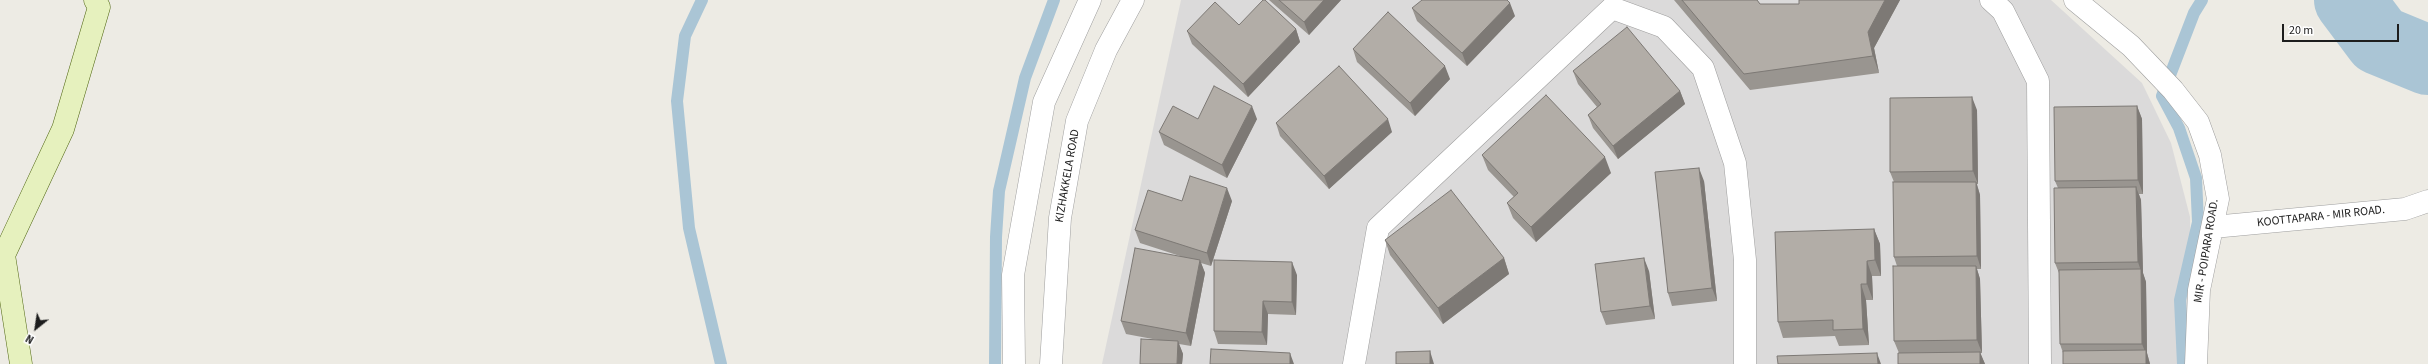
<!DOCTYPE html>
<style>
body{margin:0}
#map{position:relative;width:2428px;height:364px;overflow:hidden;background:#edebe4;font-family:"Source Sans 3",sans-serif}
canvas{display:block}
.north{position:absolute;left:16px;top:308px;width:40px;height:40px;-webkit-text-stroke:3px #fff;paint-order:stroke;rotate:210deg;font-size:11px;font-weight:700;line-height:16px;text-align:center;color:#1d1d1d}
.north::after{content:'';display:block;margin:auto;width:14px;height:18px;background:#1d1d1d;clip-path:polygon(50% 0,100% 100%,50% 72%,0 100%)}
.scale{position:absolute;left:2282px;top:24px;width:117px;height:18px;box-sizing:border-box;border:2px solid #1d1d1d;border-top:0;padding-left:5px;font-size:12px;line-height:14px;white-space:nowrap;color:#1d1d1d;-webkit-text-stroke:3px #fff;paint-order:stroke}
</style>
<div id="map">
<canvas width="2428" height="364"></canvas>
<div class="north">N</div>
<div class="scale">20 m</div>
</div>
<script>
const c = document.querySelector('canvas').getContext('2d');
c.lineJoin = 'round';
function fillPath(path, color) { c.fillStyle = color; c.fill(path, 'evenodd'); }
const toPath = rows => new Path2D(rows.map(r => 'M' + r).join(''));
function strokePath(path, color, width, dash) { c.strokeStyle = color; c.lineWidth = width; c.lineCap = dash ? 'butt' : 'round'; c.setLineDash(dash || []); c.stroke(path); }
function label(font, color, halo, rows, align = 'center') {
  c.font = font + ' "Source Sans 3",sans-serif'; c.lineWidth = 3; c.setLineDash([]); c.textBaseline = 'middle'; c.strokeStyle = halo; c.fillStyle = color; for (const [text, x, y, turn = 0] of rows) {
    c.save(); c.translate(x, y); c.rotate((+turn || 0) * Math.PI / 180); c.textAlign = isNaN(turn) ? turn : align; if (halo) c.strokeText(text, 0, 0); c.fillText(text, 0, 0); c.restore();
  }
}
const residential = toPath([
 [1181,0,2051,0,2142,83,2171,143,2190,217,2192,364,1102,364]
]);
const stream = toPath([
 [702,0,685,36,677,101,689,228,721,364],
 [995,364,996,237,999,191,1025,78,1054,0],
 [2183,364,2180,300,2198,222,2196,178,2179,128,2162,96,2194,13,2202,0]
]);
const river = toPath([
 [2349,0,2379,40,2428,60]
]);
const minor = toPath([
 [1991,0,2003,11,2038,81,2040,364],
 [2075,0,2131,46,2173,90,2198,122,2210,155,2218,199,2199,290,2196,364],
 [2213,227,2405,209,2428,201],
 [1014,364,1013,275,1044,102,1090,0],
 [1051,364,1060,218,1077,121,1106,50,1133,0],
 [1354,364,1378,228,1612,8,1664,27,1703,68,1735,163,1745,260,1745,364]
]);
const secondary = toPath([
 [21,364,4,255,63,129,99,7,95,0]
]);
const wall = toPath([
 [1269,0,1341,0,1309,35],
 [1674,0,1757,0,1760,4,1799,4,1799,0,1900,0,1874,48,1879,73,1750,90],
 [1412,8,1515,16,1467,66,1417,21],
 [1239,25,1296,29,1300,42,1248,97,1192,44,1187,31],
 [1353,49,1450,79,1415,116,1357,62],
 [1573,71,1680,91,1685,104,1618,159,1593,128,1588,115,1597,107,1578,84],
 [2137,106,2142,119,2143,194,2139,194,2141,200,2143,273,2146,282,2147,353,2150,364,2063,364,2063,353,2060,344,2059,273,2055,263,2058,188,2055,181],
 [1977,110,1978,184,1977,184,1980,195,1981,269,1977,269,1980,279,1982,353,1980,353,1985,364,1899,353,1894,341,1897,266,1894,257,1894,182,1890,172],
 [1198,119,1257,119,1227,178,1164,145,1159,132],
 [1276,123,1392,132,1329,189,1280,136],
 [1482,155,1611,173,1536,242,1513,218,1507,203,1514,197,1488,170],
 [1704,181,1717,301,1672,306,1668,293],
 [1182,201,1232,201,1211,266,1201,263,1205,273,1191,346,1179,344,1183,354,1182,364,1140,364,1158,340,1126,334,1121,321,1180,256,1140,243,1135,230],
 [1874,229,1880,244,1881,276,1872,276,1873,300,1866,300,1869,345,1839,346,1835,336,1783,338,1778,322],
 [1385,240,1504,258,1509,274,1443,324,1390,255],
 [1649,271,1655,319,1606,325,1601,312],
 [1297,275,1296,315,1268,314,1267,345,1218,344,1214,331]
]);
const shadedWall = toPath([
 [1324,0,1341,0,1309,35,1304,22],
 [1885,0,1900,0,1874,48,1879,73,1873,56,1868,32],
 [1510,3,1515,16,1467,66,1462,53],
 [1296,29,1300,42,1248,97,1243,84],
 [1445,66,1450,79,1415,116,1410,103],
 [1680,91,1685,104,1618,159,1613,146],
 [1972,97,1977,110,1978,184,1973,171],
 [1252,106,1257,119,1227,178,1222,165],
 [2137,106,2142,119,2143,194,2138,180],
 [1388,119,1392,132,1329,189,1324,176],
 [1605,157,1611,173,1536,242,1531,227],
 [1699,168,1704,181,1717,301,1712,288],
 [1976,182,1980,195,1981,269,1977,256],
 [2136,187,2141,200,2143,273,2146,282,2147,353,2150,364,2146,364,2146,354,2142,344,2141,271,2138,262],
 [1227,188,1232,201,1211,266,1207,253],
 [1874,229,1880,244,1881,276,1875,260],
 [1504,258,1509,274,1443,324,1438,308],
 [1644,258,1649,271,1655,319,1650,306],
 [1200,260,1205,273,1191,346,1186,333],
 [1867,261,1872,276,1873,300,1867,284],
 [1292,262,1297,275,1296,315,1292,302],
 [1976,266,1980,279,1982,353,1977,340],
 [1861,284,1866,300,1869,345,1863,329],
 [1263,301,1268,314,1267,345,1262,332],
 [1178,341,1183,354,1182,364,1177,364],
 [1430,351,1434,364,1430,364],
 [1980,352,1985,364,1980,364],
 [1290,353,1294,364,1290,364],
 [1877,353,1881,364,1878,364]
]);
const building = toPath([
 [1263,0,1265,0,1296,29,1243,84,1187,31,1215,2,1239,25,1263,0],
 [1279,0,1324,0,1304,22,1279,0],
 [1422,0,1507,0,1510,3,1462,53,1412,8,1422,0],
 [1682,0,1757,0,1760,4,1799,4,1799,0,1885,0,1868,32,1873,56,1744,74,1682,0],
 [1388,12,1445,66,1410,103,1353,49,1388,12],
 [1627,27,1680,91,1613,146,1588,115,1601,104,1573,71,1627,27],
 [1339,66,1388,119,1324,176,1276,123,1339,66],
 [1214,86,1252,106,1222,165,1159,132,1173,106,1198,119,1214,86],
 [1546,95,1605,157,1531,227,1507,203,1518,193,1482,155,1546,95],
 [1972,97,1973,171,1890,172,1890,98,1972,97],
 [2137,106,2138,180,2055,181,2054,107,2137,106],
 [1699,168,1712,288,1668,293,1655,172,1699,168],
 [1190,176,1227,188,1207,253,1135,230,1148,190,1182,201,1190,176],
 [1893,182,1976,182,1977,256,1894,257,1893,182],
 [2136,187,2138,262,2055,263,2054,188,2136,187],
 [1451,190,1504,258,1438,308,1385,240,1451,190],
 [1874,229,1875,260,1867,261,1867,284,1861,284,1863,329,1833,330,1833,320,1778,322,1775,232,1874,229],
 [1135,248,1200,260,1186,333,1121,321,1135,248],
 [1644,258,1650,306,1601,312,1595,264,1644,258],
 [1214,260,1292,262,1292,302,1263,301,1262,332,1214,331,1214,260],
 [1893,266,1976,266,1977,340,1894,341,1893,266],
 [2141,269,2142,344,2060,344,2059,270,2141,269],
 [1141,339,1178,341,1177,364,1140,364,1141,339],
 [1211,349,1290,353,1290,364,1210,364,1211,349],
 [2146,350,2146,364,2063,364,2063,351,2146,350],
 [1430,351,1430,364,1396,364,1396,352,1430,351],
 [1980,352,1980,364,1898,364,1898,353,1980,352],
 [1877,353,1878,364,1778,364,1777,356,1877,353]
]);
const streetNames = [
 ["KIZHAKKELA ROAD",1068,176,-80],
 ["KOOTTAPARA - MIR ROAD.",2321,217,-6],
 ["MIR - POIPARA ROAD.",2207,251,-81]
];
fillPath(residential, '#dbdada');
strokePath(stream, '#aac5d5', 12);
strokePath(river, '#aac5d5', 70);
strokePath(minor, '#9e9e9e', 23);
strokePath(secondary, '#506612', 23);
strokePath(minor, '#fff', 22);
strokePath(secondary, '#e6f1be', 22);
fillPath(wall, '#999590');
fillPath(shadedWall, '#7d7975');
fillPath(building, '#b2ada7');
strokePath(building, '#7d7975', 1);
label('12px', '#1d1d1d', '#fff', streetNames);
</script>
